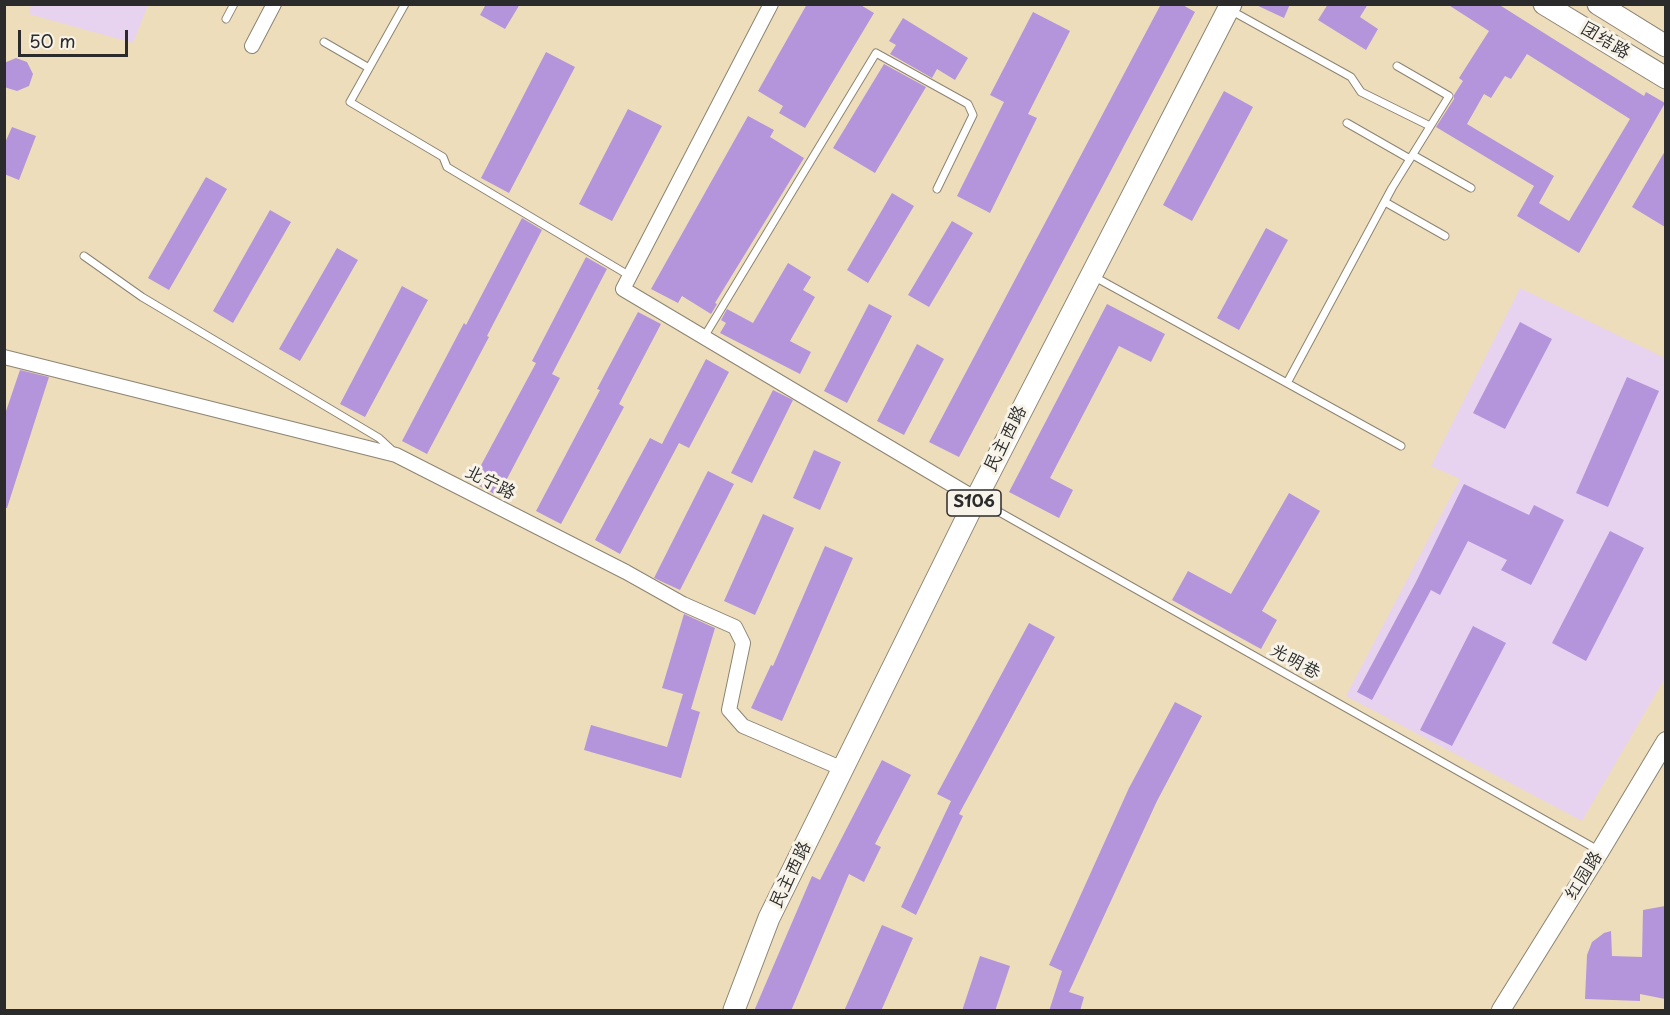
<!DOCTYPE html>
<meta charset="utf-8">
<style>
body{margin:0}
#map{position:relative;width:1670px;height:1015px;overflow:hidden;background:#edb;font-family:"Playpen Sans",sans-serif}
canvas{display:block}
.frame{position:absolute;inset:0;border:6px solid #2b2b2b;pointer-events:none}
.scale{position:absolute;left:18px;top:30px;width:110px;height:27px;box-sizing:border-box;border:3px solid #2b2b2b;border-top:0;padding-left:8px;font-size:18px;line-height:21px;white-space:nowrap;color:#2b2b2b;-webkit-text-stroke:4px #f7f3e8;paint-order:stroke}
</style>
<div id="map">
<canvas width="1670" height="1015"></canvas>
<div class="frame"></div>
<div class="scale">50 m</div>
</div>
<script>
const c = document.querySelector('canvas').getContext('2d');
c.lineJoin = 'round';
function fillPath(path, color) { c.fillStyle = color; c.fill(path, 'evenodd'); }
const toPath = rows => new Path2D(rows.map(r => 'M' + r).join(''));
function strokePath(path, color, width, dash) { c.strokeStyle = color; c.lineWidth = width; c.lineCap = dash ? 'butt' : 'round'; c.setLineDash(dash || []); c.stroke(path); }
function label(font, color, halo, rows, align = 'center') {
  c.font = font + ' "Playpen Sans","LXGW WenKai TC",sans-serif'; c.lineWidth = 6; c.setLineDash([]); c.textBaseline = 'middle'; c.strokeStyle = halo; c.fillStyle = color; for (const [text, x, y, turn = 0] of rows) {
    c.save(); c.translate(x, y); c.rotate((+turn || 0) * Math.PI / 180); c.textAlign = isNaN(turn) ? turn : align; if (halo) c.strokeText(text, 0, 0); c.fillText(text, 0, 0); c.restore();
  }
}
const built = toPath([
 [31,5,31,4,148,5,133,43,29,14],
 [1520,288,1665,358,1665,678,1582,821,1346,696,1460,479,1431,466]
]);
const building = toPath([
 [486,4,520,4,505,29,480,15],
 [807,4,859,4,874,13,805,128,779,113,783,106,758,91],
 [1161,4,1181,4,1195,12,959,457,929,442],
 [1254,4,1290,4,1284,18],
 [1328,4,1368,4,1360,17,1378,29,1366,50,1318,20],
 [1447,4,1498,4,1644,96,1646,92,1665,103,1579,253,1517,216,1534,186,1436,127,1454,99,1454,95,1463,81,1459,78,1489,31],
 [1527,54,1630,119,1569,221,1539,203,1554,176,1467,124,1484,94,1491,98,1505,76,1511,79],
 [1033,12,1070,31,1028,114,1037,118,990,213,957,196,1004,102,990,95],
 [903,18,968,58,955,80,937,69,932,78,890,54,896,45,889,41],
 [546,52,575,67,509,193,481,178],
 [16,58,27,62,33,74,29,86,17,91,4,87,4,63],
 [884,64,926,87,875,173,833,148],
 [1224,91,1253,107,1192,221,1163,205],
 [628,109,662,126,612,221,579,204],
 [748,116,774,130,770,137,804,158,715,303,717,304,711,314,682,296,678,303,651,289],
 [12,127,36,136,19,180,4,174,4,145],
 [1665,151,1665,227,1632,207],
 [206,177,227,189,169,290,148,278],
 [892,193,914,206,868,283,847,270],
 [270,210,291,222,233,323,213,311],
 [522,218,542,230,487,336,489,337,427,454,402,441,464,323,466,325],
 [952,221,973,233,929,307,908,295],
 [1266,228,1288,240,1239,330,1217,318],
 [337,248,358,260,300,361,279,349],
 [586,257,607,269,552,374,560,378,498,496,472,482,536,363,532,361],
 [788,263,811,277,803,290,815,297,790,341,811,352,800,374,720,333,726,323,721,320,727,309,753,323],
 [402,286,428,300,365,417,340,404],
 [869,304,892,316,847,403,824,391],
 [1107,304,1165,334,1151,362,1119,346,1050,478,1073,490,1059,518,1009,492],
 [638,312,661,324,619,404,624,407,561,524,536,511,600,390,597,389],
 [1520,322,1552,339,1505,429,1473,413],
 [917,344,944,359,904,435,877,421],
 [706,359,729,372,689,448,679,443,620,554,595,540,650,438,662,444],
 [20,370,49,377,7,508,4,508,4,417],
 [1627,377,1659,391,1608,507,1576,493],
 [773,390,793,400,752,483,731,473],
 [814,450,841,462,820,510,793,498],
 [708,471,734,484,680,590,654,578],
 [1464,484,1529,515,1534,505,1564,520,1531,585,1501,570,1507,560,1468,541,1440,595,1431,590,1372,700,1357,692,1416,582],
 [1289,493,1320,511,1262,611,1277,620,1261,649,1172,600,1188,571,1231,594],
 [763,514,794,528,755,615,724,601],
 [1610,531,1644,548,1586,661,1552,643],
 [825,546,853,558,782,721,751,708,771,665,773,666],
 [684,614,715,628,691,709,700,712,681,778,584,750,591,725,667,747,683,694,662,688],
 [1029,623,1055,637,959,814,963,816,916,915,901,907,951,801,937,794],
 [1473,626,1506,643,1452,746,1420,730],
 [1175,702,1202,716,1157,801,1069,992,1084,997,1080,1011,1049,1011,1062,971,1049,965,1129,788],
 [882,760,911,775,875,844,881,847,864,882,849,874,791,1011,754,1011,812,876,820,880],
 [1665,906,1665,999,1640,994,1640,1001,1585,999,1587,955,1592,942,1604,933,1611,931,1612,956,1642,957,1643,910],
 [882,925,913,938,881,1011,844,1011],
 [980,956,1010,966,995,1011,962,1011]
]);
const service = toPath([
 [405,4,350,102,443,157,447,167,630,276],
 [1232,11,1351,77,1361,92,1430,126],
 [226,19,234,4],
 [324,42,369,68],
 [1347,123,1410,159],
 [1413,155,1471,188],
 [1385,202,1445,236],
 [84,256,142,297,379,438,393,451],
 [1093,276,1401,446],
 [704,337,876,53,968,104,973,115,937,189],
 [1287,383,1392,188,1449,96,1397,66],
 [978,500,1598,850]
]);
const minor = toPath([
 [771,4,623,289,976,499],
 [252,46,274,4],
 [4,357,396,455,626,572,683,604,735,627,743,643,729,710,743,726,843,769]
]);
const secondary = toPath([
 [1501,1010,1600,851,1666,741]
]);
const primary = toPath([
 [1544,4,1666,78],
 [1598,4,1666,46],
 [734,1010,769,918,976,499,1231,4]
]);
const shields = [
 [974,503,54]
];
const shieldNames = [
 ["S106",974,503]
];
const streetNames = [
 ["团结路",1605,41,31],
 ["民主西路",1006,439,-63],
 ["北宁路",490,483,27],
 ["光明巷",1295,662,29],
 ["民主西路",791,875,-64],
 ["红园路",1584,876,-58]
];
fillPath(built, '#e7d2ef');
fillPath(building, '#b495db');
strokePath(service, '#8c8473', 9);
strokePath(minor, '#8c8473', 16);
strokePath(secondary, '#8c8473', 20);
strokePath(primary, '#8c8473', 23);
strokePath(service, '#fff', 7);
strokePath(minor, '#fff', 14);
strokePath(secondary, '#fff', 18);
strokePath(primary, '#fff', 21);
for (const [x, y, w] of shields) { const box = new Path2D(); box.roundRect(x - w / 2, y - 13, w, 26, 4.5); c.fillStyle = '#f7f3e8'; c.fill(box); strokePath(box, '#2b2b2b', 1.5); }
label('bold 16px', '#2b2b2b', null, shieldNames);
label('18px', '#2b2b2b', '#f7f3e8', streetNames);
</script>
